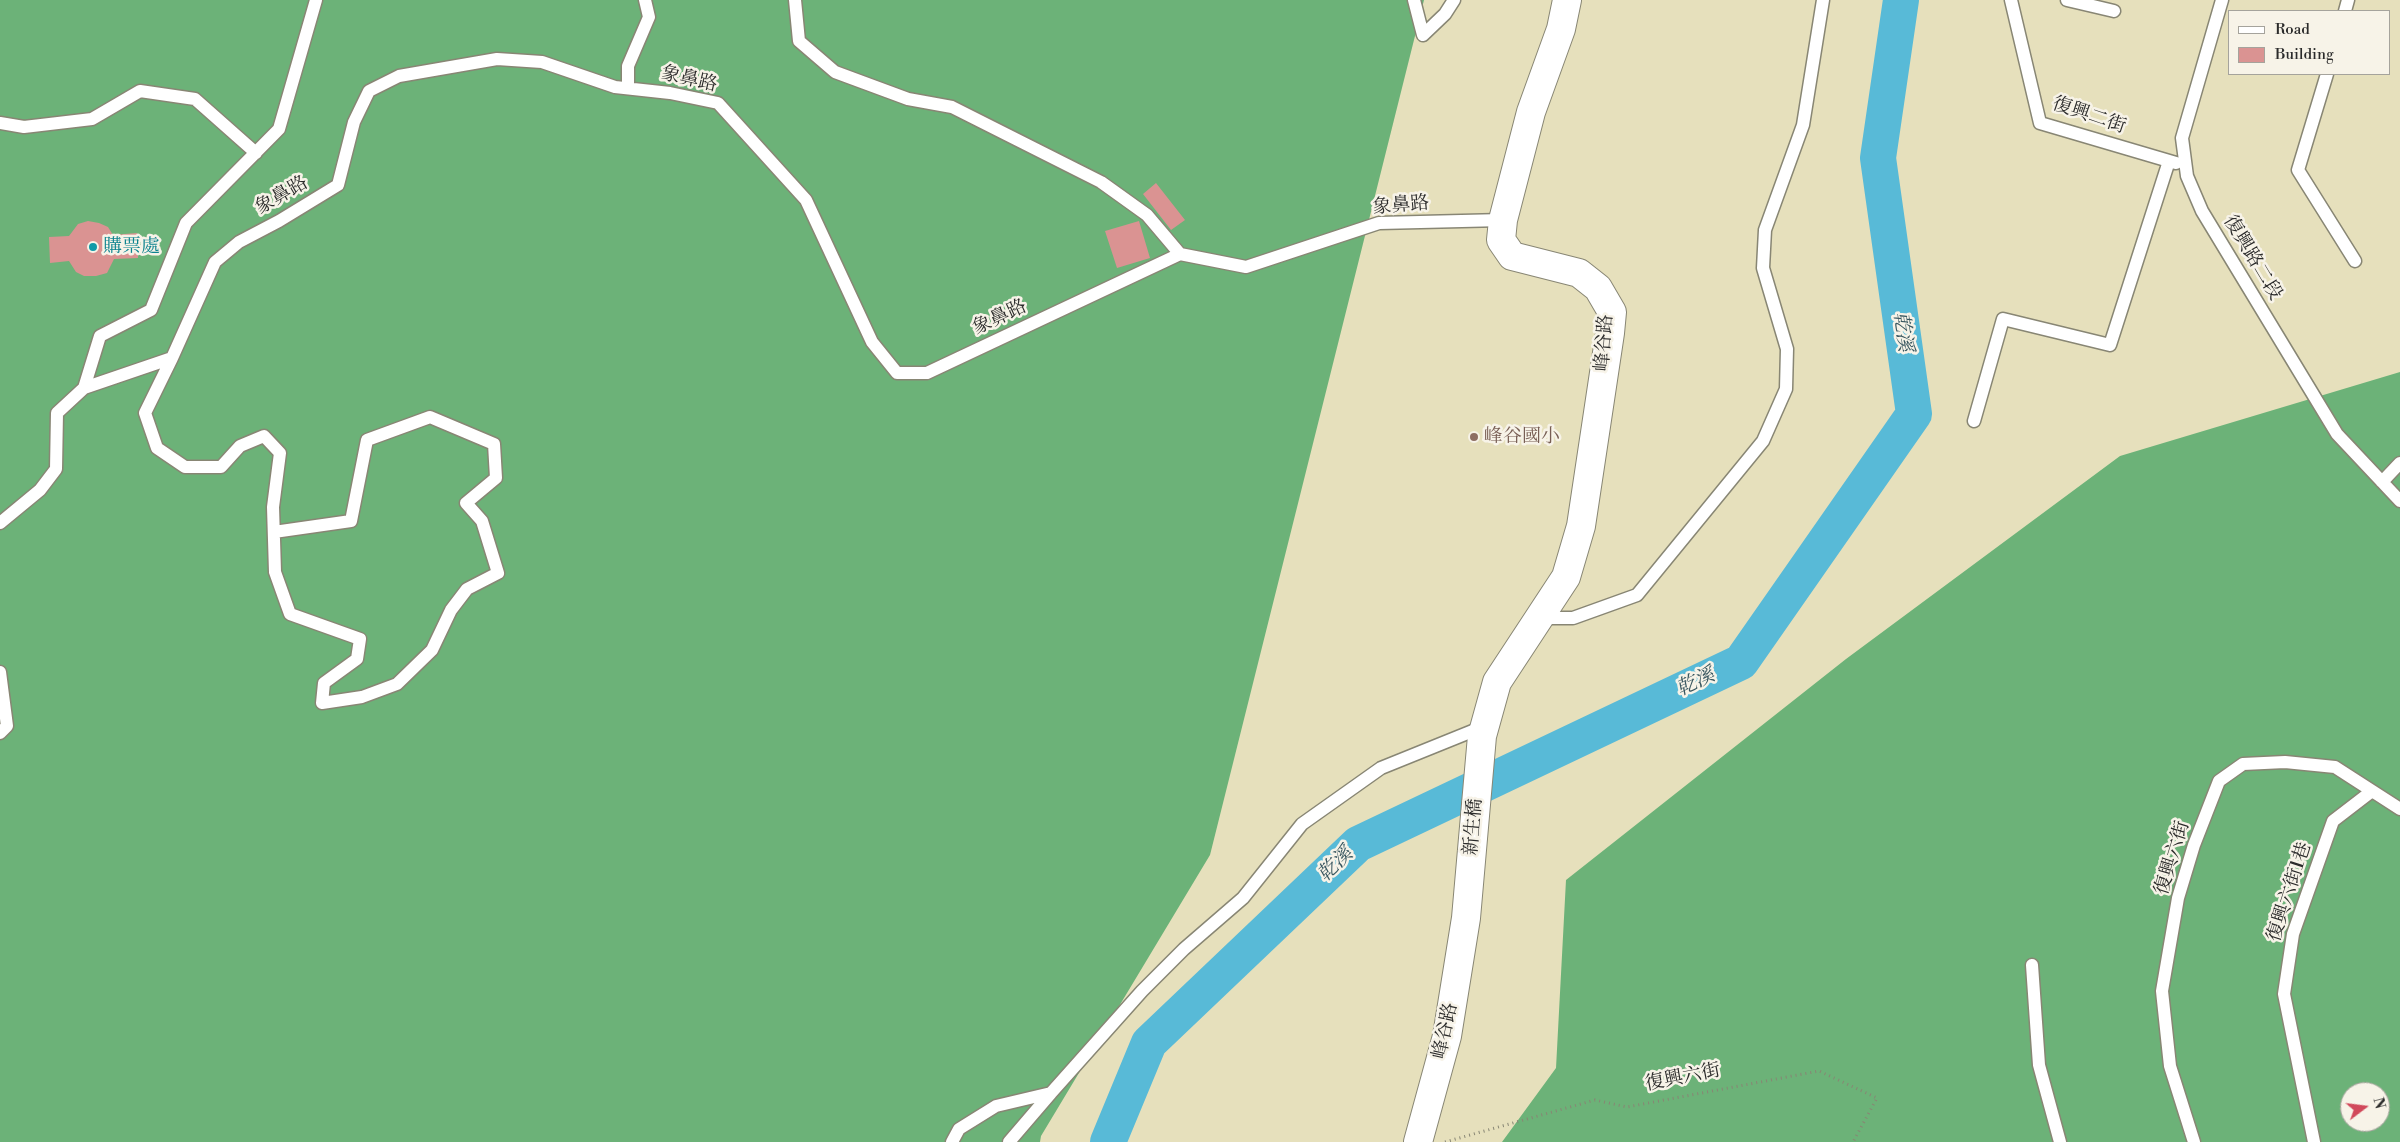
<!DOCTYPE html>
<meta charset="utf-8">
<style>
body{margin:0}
#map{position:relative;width:2400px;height:1142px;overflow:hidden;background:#e6e0bc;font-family:"Libre Bodoni",serif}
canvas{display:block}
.legend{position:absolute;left:2228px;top:10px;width:162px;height:65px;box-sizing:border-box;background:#f7f3e8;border:1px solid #a5a39c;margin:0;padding:6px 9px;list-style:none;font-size:15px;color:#2b2b2b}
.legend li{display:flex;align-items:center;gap:10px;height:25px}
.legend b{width:25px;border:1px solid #a5a39c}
.north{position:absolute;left:2340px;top:1082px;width:50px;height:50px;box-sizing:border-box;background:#f7f3e8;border:1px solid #a5a39c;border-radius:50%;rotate:75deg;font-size:14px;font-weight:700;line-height:20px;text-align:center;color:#2b2b2b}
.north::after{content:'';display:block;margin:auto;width:18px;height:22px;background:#d1495b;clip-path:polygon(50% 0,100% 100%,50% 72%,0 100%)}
</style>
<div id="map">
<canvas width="2400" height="1142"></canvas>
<ul class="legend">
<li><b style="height:6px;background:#fff"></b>Road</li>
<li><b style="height:14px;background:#da9392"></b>Building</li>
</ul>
<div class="north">N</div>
</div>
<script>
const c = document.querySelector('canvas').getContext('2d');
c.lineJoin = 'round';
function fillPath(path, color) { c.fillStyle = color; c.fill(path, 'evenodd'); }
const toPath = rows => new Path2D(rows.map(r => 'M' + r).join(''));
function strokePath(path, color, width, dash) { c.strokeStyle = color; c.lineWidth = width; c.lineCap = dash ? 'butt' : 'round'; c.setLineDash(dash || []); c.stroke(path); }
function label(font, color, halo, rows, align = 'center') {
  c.font = font + ' "Libre Bodoni","Noto Serif TC",serif'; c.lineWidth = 5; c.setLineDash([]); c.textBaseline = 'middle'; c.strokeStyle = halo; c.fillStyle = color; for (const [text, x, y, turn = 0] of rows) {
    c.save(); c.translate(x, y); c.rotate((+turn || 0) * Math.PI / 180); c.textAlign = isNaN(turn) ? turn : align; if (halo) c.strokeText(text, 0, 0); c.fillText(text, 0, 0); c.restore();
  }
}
const forest = toPath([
 [0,0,1424,0,1210,855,1041,1136,1040,1142,0,1142],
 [2400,372,2400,1142,1502,1142,1556,1068,1566,880,1846,659,2120,456],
 [2350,1092,2380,1092,2380,1122,2350,1122]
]);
const river = toPath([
 [1108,1142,1149,1043,1358,844,1741,662,1914,414,1878,158,1901,0]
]);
const building = toPath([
 [1156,183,1185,220,1171,230,1143,194],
 [88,221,99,223,108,227,113,235,137,233,138,258,114,259,107,273,96,276,84,276,76,272,69,261,50,263,49,237,69,236,78,224],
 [1139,221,1150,258,1117,268,1105,231]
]);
const path = toPath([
 [1445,1142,1595,1100,1627,1107,1819,1071,1877,1098,1853,1142]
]);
const service = toPath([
 [795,0,799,41,835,72,908,99,952,107,1101,182,1147,215,1180,254],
 [1414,0,1423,35,1445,14,1454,0],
 [2011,0,2040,123,2176,163],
 [2067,0,2114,11],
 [2222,0,2182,138,2187,176,2202,211,2337,434,2400,501],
 [2345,11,2348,0],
 [2327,74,2298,170,2355,261],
 [628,88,628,66,649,17,645,0],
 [0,123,24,127,92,119,140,91,195,99,256,153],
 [172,358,145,413,157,448,185,467,221,467,240,446,264,436,280,453,273,507,275,572,290,614,360,639,357,659,324,683,322,703,362,697,397,684,432,650,451,610,467,589,498,573,482,521,466,503,496,478,494,444,430,417,367,440,351,521,274,532],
 [84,388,100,336,151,310,186,223,279,129,316,0],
 [1974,421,2003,319,2110,345,2169,161],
 [2382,482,2400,463],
 [0,523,40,490,56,469,57,413,84,388,172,358,215,262,239,242,279,221,338,185,354,122,369,91,399,76,497,59,542,62,615,87,670,93,718,103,806,200,872,342,897,373,927,373,1180,254,1246,267,1379,223,1503,220],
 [1539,618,1573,618,1637,595,1763,441,1786,389,1787,349,1763,268,1765,230,1803,125,1823,0],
 [0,672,7,726,0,733],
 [2032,965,2039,1065,2060,1142],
 [952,1142,959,1129,996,1106,1051,1093,1142,991,1184,949,1243,898,1302,824,1381,768,1485,726],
 [1009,1142,1051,1093],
 [2194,1142,2170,1066,2162,991,2178,898,2194,845,2219,781,2243,764,2285,762,2335,767,2400,809],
 [2314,1142,2284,994,2293,934,2333,821,2372,791]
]);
const tertiary = toPath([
 [1418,1142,1447,1036,1466,918,1482,736,1497,682,1566,577,1581,526,1610,333,1612,312,1598,288,1579,273,1512,256,1501,240,1503,220,1531,112,1561,29,1567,0]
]);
const markers = [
 [93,247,5,"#0f9aa8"],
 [1474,437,5,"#8d6e63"]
];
const streetNames = [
 ["象鼻路",689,80,13],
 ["復興二街",2089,116,19],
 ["象鼻路",282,196,-30],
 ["象鼻路",1401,206,-5],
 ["復興路二段",2252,258,59],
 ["象鼻路",1000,318,-25],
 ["峰谷路",1605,343,-86],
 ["新生橋",1474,827,-85],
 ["復興六街",2173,858,-73],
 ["復興六街1巷",2290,892,-72],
 ["峰谷路",1446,1031,-78],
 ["復興六街",1683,1078,-11]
];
const cultureNames = [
 ["購票處",103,247]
];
const educationNames = [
 ["峰谷國小",1484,437]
];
const waterNames = [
 ["乾溪",1902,332,82],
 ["乾溪",1696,683,-25],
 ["乾溪",1336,865,-44]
];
fillPath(forest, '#6cb278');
strokePath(river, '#58bad7', 36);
fillPath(building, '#da9392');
strokePath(service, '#888674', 15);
strokePath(tertiary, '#888674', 30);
strokePath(path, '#888674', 3, [1, 4]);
strokePath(service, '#fff', 12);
strokePath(tertiary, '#fff', 28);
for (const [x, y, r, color] of markers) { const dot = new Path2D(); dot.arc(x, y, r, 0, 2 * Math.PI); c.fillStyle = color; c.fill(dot); strokePath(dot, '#f7f3e8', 2); }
label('19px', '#2b2b2b', '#f7f3e8', streetNames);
label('19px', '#0d838f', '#f7f3e8', cultureNames, 'left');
label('19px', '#785e54', '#f7f3e8', educationNames, 'left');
label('italic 20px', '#38565f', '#f7f3e8', waterNames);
</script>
